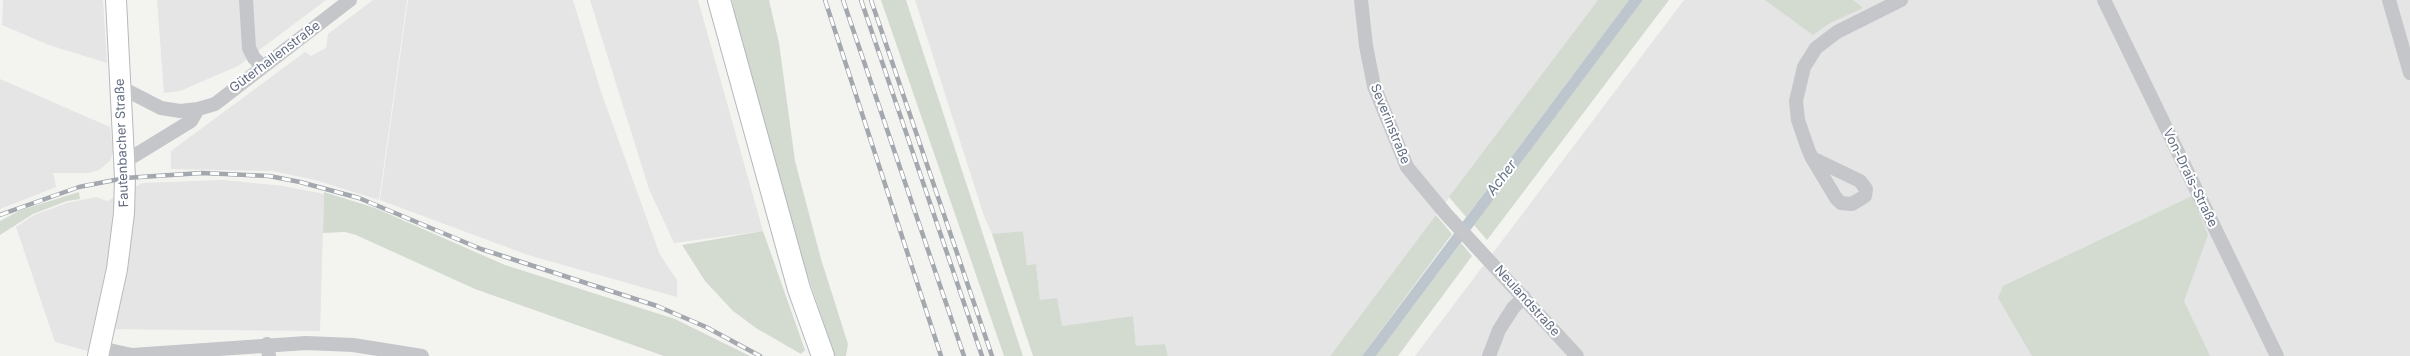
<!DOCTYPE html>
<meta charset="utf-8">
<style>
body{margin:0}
canvas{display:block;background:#f3f4f0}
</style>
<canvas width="2410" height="356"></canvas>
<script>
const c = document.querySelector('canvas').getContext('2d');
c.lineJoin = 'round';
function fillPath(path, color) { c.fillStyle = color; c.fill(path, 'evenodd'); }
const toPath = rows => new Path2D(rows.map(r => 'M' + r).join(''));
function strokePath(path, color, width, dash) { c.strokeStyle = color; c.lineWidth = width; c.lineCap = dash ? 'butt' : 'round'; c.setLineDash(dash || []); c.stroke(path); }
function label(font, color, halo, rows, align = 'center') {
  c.font = font + ' Inter,sans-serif'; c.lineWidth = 4; c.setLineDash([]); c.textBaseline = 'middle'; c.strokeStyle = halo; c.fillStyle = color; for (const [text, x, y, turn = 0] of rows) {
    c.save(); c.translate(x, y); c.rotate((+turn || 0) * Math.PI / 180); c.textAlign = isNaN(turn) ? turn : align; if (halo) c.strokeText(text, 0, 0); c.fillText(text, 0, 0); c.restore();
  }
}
const built = toPath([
 [3,0,103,0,107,63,49,45,2,25],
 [157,0,326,0,238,66,180,91,164,93],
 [373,0,407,0,379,200,315,180,273,171,171,169,171,151,305,52,311,56,326,48,328,34],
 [408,0,573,0,601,92,660,255,677,280,677,297,528,255,380,200],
 [590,0,698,0,763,231,674,243,649,189],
 [915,0,1598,0,1330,356,1168,356,1165,344,1136,347,1133,316,1062,326,1040,300,1036,264,1027,265,1023,231,992,234,984,216],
 [1684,0,2410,0,2410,356,1415,356],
 [0,79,110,127,113,152,110,161,99,170,88,173,53,173,56,187,0,209],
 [223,180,283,186,324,194,320,331,93,329,88,351,55,342,16,227,34,215,67,203,96,197,107,201,143,183]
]);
const green = toPath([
 [732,0,769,0,779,43,795,161,821,259,848,344,846,356,835,356,778,189,748,83],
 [881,0,906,0,1023,356,1004,356],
 [1598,0,1629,0,1466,217,1449,197],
 [1643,0,1669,0,1487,240,1474,225],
 [1765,0,1853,0,1863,8,1828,24,1813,35],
 [79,192,80,199,67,201,33,214,0,235,0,221,21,210],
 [324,192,375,208,505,265,675,319,750,356,664,356,475,289,356,235,345,232,323,233],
 [2192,196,2208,235,2184,301,2210,356,2032,356,1998,298,2003,286],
 [1436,215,1452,234,1362,356,1330,356],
 [763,231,805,350,801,354,756,328,733,311,705,281,682,245],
 [1023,231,1027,265,1036,264,1040,300,1057,298,1062,326,1133,316,1136,346,1165,344,1168,356,1033,356,992,234],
 [1461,243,1472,256,1398,356,1376,356]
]);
const water = toPath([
 [1629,0,1643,0,1376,356,1362,356]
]);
const street = toPath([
 [246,0,249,48,254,58,262,66],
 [1361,0,1366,46,1374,86,1407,167,1446,214,1577,356],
 [2104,0,2277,356],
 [2389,0,2410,73],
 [120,87,161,108,180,111,198,109,215,104,350,0],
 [1812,158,1860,181,1866,189,1865,196,1852,204,1841,203,1836,198,1812,158,1808,149,1798,120,1796,101,1804,67,1816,48,1837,32,1901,0],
 [124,162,191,121,198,109],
 [267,344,269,356],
 [100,348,132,355,306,343,353,345,422,356],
 [1489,356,1499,330,1513,308,1524,297]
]);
const secondary = toPath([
 [98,356,117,269,124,213,125,178,116,0]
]);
const primary = toPath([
 [719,0,799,289,823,356]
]);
const rail = toPath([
 [825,0,941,356],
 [843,0,964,356],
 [861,0,982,356],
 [871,0,992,356],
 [0,215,79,187,125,178,202,173,269,176,300,182,359,198,481,249,657,306,706,327,760,356]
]);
const streetNames = [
 ["Güterhallenstraße",275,57,-37],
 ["Severinstraße",1390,124,68],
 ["Fautenbacher Straße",122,143,-92],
 ["Von-Drais-Straße",2190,178,64],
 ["Neulandstraße",1527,301,48]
];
const waterNames = [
 ["Acher",1502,178,-53]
];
fillPath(built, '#e4e5e4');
fillPath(green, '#d3dbd1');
fillPath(water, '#bec6cd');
strokePath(secondary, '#b6b9be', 22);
strokePath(primary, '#b4b7bc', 24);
strokePath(street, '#c4c6ca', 14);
strokePath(secondary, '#fff', 20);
strokePath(primary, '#fff', 22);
strokePath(rail, '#a3a7ae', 4.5);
strokePath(rail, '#fff', 3, [9]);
label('13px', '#626d82', '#fff', streetNames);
label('italic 14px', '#637587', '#fff', waterNames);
</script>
